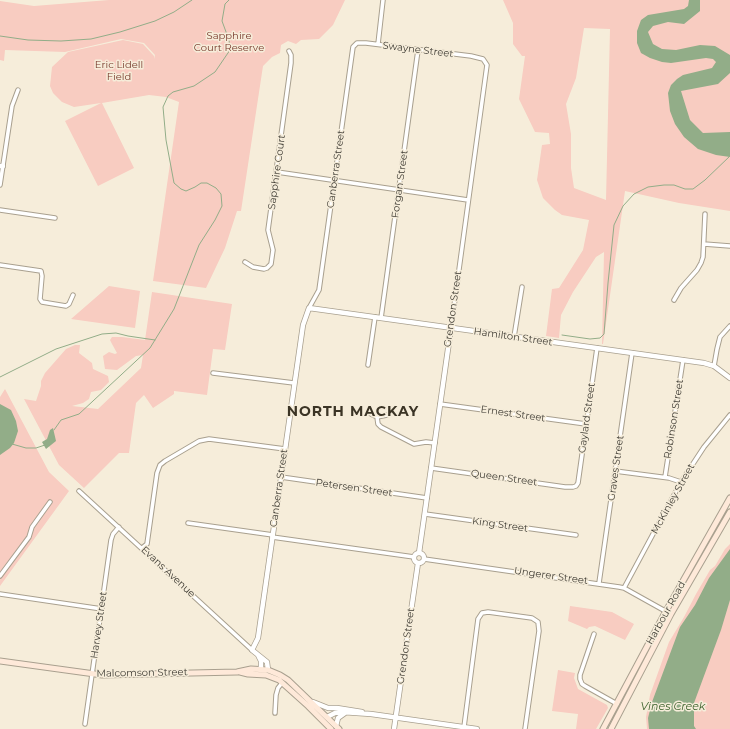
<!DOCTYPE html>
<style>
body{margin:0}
canvas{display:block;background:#f6edda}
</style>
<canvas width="730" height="729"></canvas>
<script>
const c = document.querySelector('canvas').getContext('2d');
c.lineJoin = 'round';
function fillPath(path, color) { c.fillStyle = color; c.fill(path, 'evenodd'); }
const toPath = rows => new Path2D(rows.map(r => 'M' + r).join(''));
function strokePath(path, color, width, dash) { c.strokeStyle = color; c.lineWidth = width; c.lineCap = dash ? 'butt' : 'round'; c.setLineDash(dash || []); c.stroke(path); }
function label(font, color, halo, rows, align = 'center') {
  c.font = font + ' Montserrat,sans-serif'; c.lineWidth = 3; c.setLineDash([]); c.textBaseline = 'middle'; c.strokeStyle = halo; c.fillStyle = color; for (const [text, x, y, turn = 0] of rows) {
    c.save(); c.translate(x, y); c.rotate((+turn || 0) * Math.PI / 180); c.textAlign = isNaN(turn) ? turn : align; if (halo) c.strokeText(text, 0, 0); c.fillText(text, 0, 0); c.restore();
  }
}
const green = toPath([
 [109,0,345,0,333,25,319,39,301,40,296,44,288,41,281,45,280,53,272,57,263,66,241,211,237,211,225,248,206,288,153,281,179,102,166,97,149,95,102,103,134,168,98,186,65,121,101,103,74,107,62,102,53,93,50,86,52,67,68,52,123,40,143,44,154,56,154,59,155,55,144,43,121,39,65,52,5,50,4,61,0,60,0,1,34,6],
 [503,0,730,0,730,211,679,203,625,191,603,344,602,344,604,252,596,257,573,292,561,315,559,338,546,336,552,289,559,288,583,250,589,220,562,215,555,210,543,198,537,180,542,145,550,144,549,133,535,132,519,99,525,56,522,56,513,44,513,23],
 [584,28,610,29,606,200,574,188,571,168,571,134,566,104,576,78],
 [109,286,140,291,135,328,71,319],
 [152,292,232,304,225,350,213,349,207,395,174,391,174,394,153,408,144,395,136,403,129,453,119,453,84,488,59,465,24,399,36,401,41,386,41,381,45,373,66,349,75,345,80,345,79,353,92,363,93,369,108,376,109,382,101,390,91,392,89,399,83,403,72,406,98,409,141,368,143,355,136,356,117,370,105,369,103,356,109,352,115,354,117,353,112,344,110,340,112,337,122,337,145,340],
 [5,389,49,472,69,491,0,586,0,397],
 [730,544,730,729,647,729,646,717,650,695,669,642,684,617,696,594,710,570,715,566,725,549],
 [570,606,612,612,634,624,625,640,595,626,589,627,587,629,568,621],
 [558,670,575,673,574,678,578,689,607,705,608,708,596,729,576,729,578,714,552,711]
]);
const water = toPath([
 [689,0,700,0,700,11,684,24,668,22,653,26,648,32,653,44,662,49,676,50,700,45,715,46,730,55,730,73,718,84,681,91,690,120,703,133,730,132,730,157,716,155,698,149,684,137,675,124,670,111,668,93,671,85,677,79,683,75,712,68,716,62,713,59,706,58,671,63,662,62,650,58,641,53,637,43,637,31,641,20,648,15,684,9,688,6],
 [0,404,11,410,16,421,18,431,14,443,10,448,0,455],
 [53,428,56,441,46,449,42,442,47,439,50,430],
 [730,549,730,600,721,630,694,703,694,726,696,729,649,729,648,718,652,702,680,627,695,605,709,578]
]);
const stream = toPath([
 [0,36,28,40,61,41,91,39,120,32,155,21,174,12,192,0],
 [562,335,590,339,600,338,604,334,608,283,614,225,623,206,634,194,648,187,664,185,674,185,685,189,693,189,705,180,730,156],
 [0,377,56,349,102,334,116,333,128,336,155,340],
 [54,430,61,420,79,414,150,348,174,309,199,245,215,220,222,206,221,194,216,188,207,183,201,183,195,187,186,191,181,189,174,183,166,140,163,107,168,96,173,92,194,86,215,72,230,50,229,40,222,21,225,4,229,0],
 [12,444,26,448,36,448,45,445]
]);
const minor = toPath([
 [378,44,383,0],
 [277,172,468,200],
 [0,185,12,106,18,90],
 [0,210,55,218],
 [704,244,730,246],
 [245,262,253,267,264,269,267,268,271,264,273,250,268,230,291,63,291,55,289,51],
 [0,265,41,271,42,276,40,299,42,302,66,306,69,304,73,295],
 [674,300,681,288,697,270,701,263,703,257,705,214],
 [309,308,319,290,353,47,357,43,366,43,471,56,483,59,487,65,451,328],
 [381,318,418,50],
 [514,337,522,287],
 [368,365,375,317],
 [714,366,717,349,720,337,730,326],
 [213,373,294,383],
 [440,404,586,424],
 [371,414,377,417],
 [387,415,377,417,378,424,381,427,414,444,426,442,435,443],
 [431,468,565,487,573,487,576,486,578,483,597,348],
 [615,471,669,478,681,482],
 [281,477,427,498],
 [665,477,683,360],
 [79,491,252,650],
 [425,514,576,535],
 [188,523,273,535],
 [272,537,414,557],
 [142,548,147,544,157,473,160,465,165,461,199,441,209,439,285,449],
 [424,559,619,587,624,588,667,612],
 [0,576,29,537,32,527,50,502],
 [599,583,632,353],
 [624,588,681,482,704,447,730,415],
 [0,594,102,609],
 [594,634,580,675,580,679,582,684,585,686,617,704],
 [275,713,276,695,278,688,282,683],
 [85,724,111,540,113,534,119,527],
 [464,727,478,619,482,613,488,612,532,618,538,622,539,631,525,729]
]);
const tertiary = toPath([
 [0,166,3,166],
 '414 558a5 5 0 1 1 10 0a5 5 0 1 1-10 0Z',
 [419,553,451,328],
 [258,655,261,661,261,669],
 [268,670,267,662,252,650,258,638,303,325,309,308,704,363,714,366,730,378],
 [313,702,328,708,337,708,362,712],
 [327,717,335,713,342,712,371,714,477,729],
 [336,726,338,718,345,713],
 [394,729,418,563]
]);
const secondary = toPath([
 [0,661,102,675,237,672,251,669,268,670,280,675,288,680,339,729],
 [240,672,248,674,266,675,279,680,308,706,331,729],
 [603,729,666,611,730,498],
 [611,729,671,614,730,512]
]);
const parkNames = [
 ["Sapphire",229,36],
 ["Court Reserve",229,48],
 ["Eric Lidell",119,65],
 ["Field",119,77]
];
const streetNames = [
 ["Swayne Street",418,50,7],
 ["Canberra Street",336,169,-82],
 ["Sapphire Court",277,172,-82],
 ["Forgan Street",400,184,-82],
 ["Grendon Street",453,309,-82],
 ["Hamilton Street",513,337,8],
 ["Ernest Street",513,414,8],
 ["Gaylard Street",587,418,-82],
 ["Robinson Street",674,419,-81],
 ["Graves Street",616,468,-82],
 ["Queen Street",504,478,8],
 ["Canberra Street",279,488,-82],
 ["Petersen Street",354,488,8],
 ["McKinley Street",673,499,-61],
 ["King Street",500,525,8],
 ["Evans Avenue",168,572,43],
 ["Ungerer Street",551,576,8],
 ["Harbour Road",666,613,-61],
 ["Harvey Street",99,625,-82],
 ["Grendon Street",406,646,-82],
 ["Malcomson Street",142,673,-1]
];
const waterNames = [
 ["Vines Creek",673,707]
];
const districtNames = [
 ["NORTH MACKAY",353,412]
];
fillPath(green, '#f8ccc1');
fillPath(water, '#92ad88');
strokePath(stream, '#92ad88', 1);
strokePath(minor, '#a9a08f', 5.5);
strokePath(tertiary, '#a9a08f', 6);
strokePath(secondary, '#a9a08f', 7);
strokePath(minor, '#fff', 3.5);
strokePath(tertiary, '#fff', 4.5);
strokePath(secondary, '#fee9d9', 5);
label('10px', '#77392b', '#f6edda', parkNames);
label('10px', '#3e3b33', '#f6edda', streetNames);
label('italic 11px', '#3f632e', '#f6edda', waterNames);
c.letterSpacing = '1px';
label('bold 14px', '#3b3425', '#f6edda', districtNames);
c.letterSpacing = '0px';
</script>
